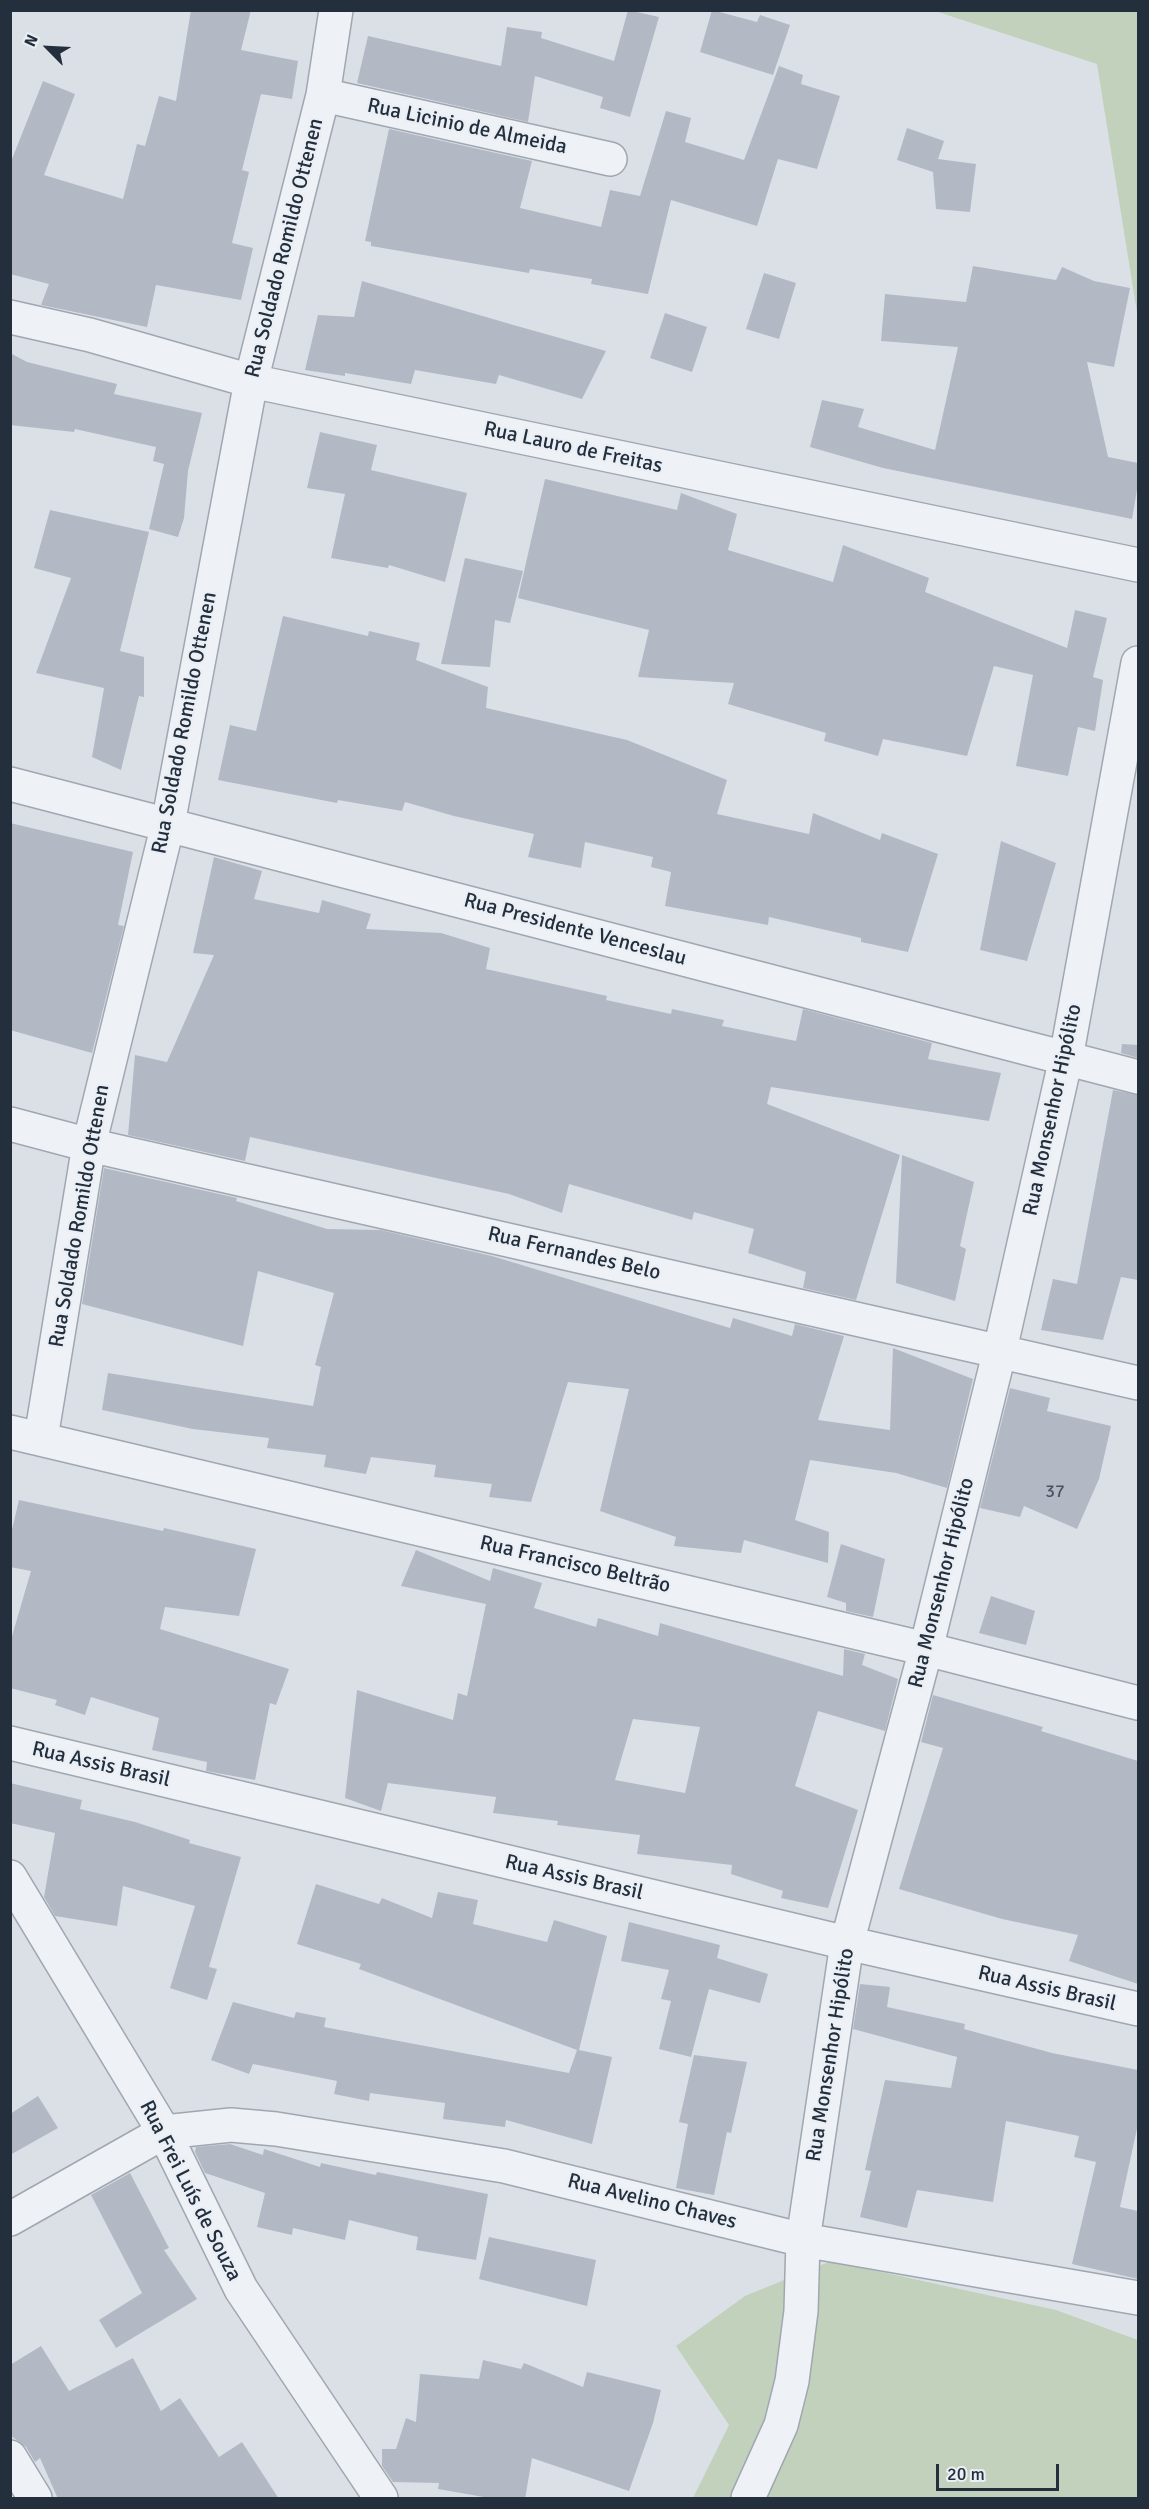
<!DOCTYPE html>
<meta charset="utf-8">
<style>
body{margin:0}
#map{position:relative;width:1149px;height:2509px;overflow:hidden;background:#dbe0e7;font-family:Signika,sans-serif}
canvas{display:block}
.frame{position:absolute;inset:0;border:12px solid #242f3e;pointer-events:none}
.north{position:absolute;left:18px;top:18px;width:60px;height:60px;-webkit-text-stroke:4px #eaeff5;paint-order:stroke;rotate:294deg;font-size:16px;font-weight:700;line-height:24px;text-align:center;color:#242f3e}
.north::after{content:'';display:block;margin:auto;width:21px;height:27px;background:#242f3e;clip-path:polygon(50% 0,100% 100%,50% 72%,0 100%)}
.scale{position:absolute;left:936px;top:2464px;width:123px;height:27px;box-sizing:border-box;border:3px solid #242f3e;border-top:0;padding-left:8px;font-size:18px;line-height:21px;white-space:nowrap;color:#242f3e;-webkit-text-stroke:4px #eaeff5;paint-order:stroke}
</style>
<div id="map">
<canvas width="1149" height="2509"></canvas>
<div class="frame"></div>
<div class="north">N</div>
<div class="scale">20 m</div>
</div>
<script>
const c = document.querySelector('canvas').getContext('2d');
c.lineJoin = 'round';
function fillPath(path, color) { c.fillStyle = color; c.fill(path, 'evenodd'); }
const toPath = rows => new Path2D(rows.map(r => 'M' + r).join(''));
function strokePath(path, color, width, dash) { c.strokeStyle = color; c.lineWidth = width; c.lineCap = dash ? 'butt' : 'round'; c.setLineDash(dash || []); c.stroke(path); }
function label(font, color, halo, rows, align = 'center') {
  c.font = font + ' Signika,sans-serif'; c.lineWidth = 4.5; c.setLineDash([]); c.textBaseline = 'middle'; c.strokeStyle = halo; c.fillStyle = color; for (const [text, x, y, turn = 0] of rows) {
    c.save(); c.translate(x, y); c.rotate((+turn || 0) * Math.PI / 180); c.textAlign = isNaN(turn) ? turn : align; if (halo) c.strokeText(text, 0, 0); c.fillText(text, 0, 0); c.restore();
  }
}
const green = toPath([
 [935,11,1138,11,1138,319,1097,64],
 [831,2261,1056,2310,1138,2340,1138,2498,693,2498,729,2425,676,2346,745,2296]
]);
const building = toPath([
 [191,10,251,10,241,50,298,61,292,99,261,94,242,170,249,172,232,243,253,248,241,300,156,285,147,327,41,305,49,284,10,274,10,164,43,81,75,94,44,175,123,199,137,144,145,146,159,96,176,101],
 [628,10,659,17,630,117,600,108,603,97,535,76,528,122,357,83,368,36,501,66,507,27,542,32,541,38,614,61],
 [712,10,757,22,760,15,790,25,773,75,700,52],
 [779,66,803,75,801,84,840,96,817,169,778,159,757,226,671,200,648,294,591,284,592,279,530,269,529,273,371,246,371,242,365,241,389,129,532,161,520,208,601,227,610,190,640,196,666,111,691,118,685,142,744,160],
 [907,128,944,141,938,159,976,164,970,212,936,209,933,172,897,160],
 [973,266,1056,280,1062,267,1094,281,1130,288,1114,367,1087,362,1108,457,1138,463,1138,484,1132,519,883,468,810,447,822,400,864,409,858,427,935,450,958,347,881,341,885,294,966,302],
 [764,273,796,283,779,339,746,329],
 [362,281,517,326,606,351,582,399,499,375,496,384,415,370,411,384,345,373,345,376,305,370,318,315,354,317],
 [665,313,707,327,692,372,650,358],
 [10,353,27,362,117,384,114,394,202,413,188,471,184,518,178,537,149,529,164,464,153,461,156,447,75,429,74,432,10,425],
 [320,432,377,445,371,470,467,493,445,582,389,565,388,568,331,558,345,494,307,488],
 [545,479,677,510,681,493,737,514,728,550,833,582,843,545,929,578,925,592,1067,648,1075,610,1107,618,1093,677,1103,680,1095,731,1078,727,1068,776,1016,766,1033,675,994,666,967,756,883,739,878,756,824,741,826,733,728,704,734,683,638,677,649,630,518,598],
 [50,510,149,532,120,651,144,657,144,697,139,696,121,770,92,757,104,688,36,673,71,578,34,568],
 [465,558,523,571,510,623,495,620,490,667,441,664],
 [283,616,368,636,369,631,420,643,416,660,488,687,486,708,627,740,727,780,717,814,809,834,813,813,880,840,882,833,938,854,908,952,861,942,861,938,769,917,768,925,665,906,671,872,651,867,653,857,585,842,581,868,528,857,534,834,454,816,405,802,402,811,338,800,337,803,218,780,230,725,256,731],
 [10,823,133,852,118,925,124,926,92,1053,10,1030],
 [1001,841,1056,863,1027,961,980,950],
 [214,857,262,871,254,899,319,913,322,900,371,914,366,929,441,933,490,948,486,969,607,996,606,1000,671,1014,672,1009,724,1020,722,1026,796,1041,803,1009,932,1043,928,1059,1001,1073,989,1121,771,1087,767,1104,900,1155,856,1300,803,1288,806,1272,748,1253,754,1229,694,1212,692,1220,569,1184,562,1213,509,1194,250,1137,245,1161,128,1135,135,1055,167,1062,214,955,193,953],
 [1122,1044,1138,1045,1138,1058,1121,1053],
 [1113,1090,1138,1095,1138,1280,1121,1277,1103,1340,1041,1330,1053,1279,1077,1284],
 [902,1155,974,1182,960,1246,966,1249,955,1301,896,1283],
 [104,1168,237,1198,236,1201,327,1229,381,1230,492,1256,730,1328,733,1318,792,1336,795,1324,844,1336,818,1420,890,1430,893,1348,973,1379,947,1488,896,1473,810,1460,795,1520,829,1532,828,1563,744,1540,741,1553,674,1546,676,1537,600,1511,629,1389,568,1382,531,1502,489,1497,492,1484,434,1477,436,1465,371,1457,366,1474,324,1467,326,1455,267,1448,269,1438,193,1429,102,1410,108,1373,313,1406,321,1367,315,1365,334,1293,258,1271,243,1346,82,1304],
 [1010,1388,1050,1398,1047,1411,1111,1426,1099,1479,1077,1529,1024,1506,1020,1517,980,1508],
 [19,1500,163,1531,164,1528,256,1549,239,1616,165,1607,160,1629,289,1669,276,1705,270,1703,255,1780,206,1771,207,1762,152,1750,159,1718,91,1697,85,1715,55,1705,57,1700,10,1688,10,1643,31,1571,10,1567,10,1538],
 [841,1544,885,1559,873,1617,846,1611,846,1603,827,1597],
 [416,1550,490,1581,493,1568,542,1583,534,1608,596,1627,598,1618,658,1636,660,1623,843,1676,844,1649,865,1654,862,1665,898,1679,885,1731,818,1711,795,1786,858,1810,828,1908,781,1898,783,1891,731,1874,732,1865,637,1854,640,1835,557,1825,558,1821,493,1813,496,1797,388,1783,381,1811,345,1798,357,1690,453,1720,458,1693,467,1696,486,1604,401,1586],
 [633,1719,700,1727,685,1793,615,1780],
 [991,1596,1035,1611,1026,1645,979,1633],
 [933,1695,1043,1727,1041,1731,1138,1761,1138,1984,1069,1961,1078,1935,1002,1919,899,1889,943,1748,921,1742],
 [10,1783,82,1800,80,1809,135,1822,190,1840,189,1843,241,1857,209,1967,217,1969,207,2000,170,1988,195,1906,123,1886,117,1926,55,1916,44,1897,55,1833,10,1823],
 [316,1884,379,1904,382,1898,432,1918,438,1892,478,1900,473,1924,547,1942,554,1920,607,1936,579,2050,612,2057,592,2144,506,2120,505,2127,443,2119,445,2103,370,2093,369,2101,334,2094,337,2081,253,2064,249,2074,211,2060,233,2002,294,2018,296,2012,326,2018,324,2027,569,2073,577,2050,359,1969,361,1964,297,1944],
 [629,1922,720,1945,717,1958,768,1974,760,2003,709,1989,691,2057,659,2049,671,2001,661,1999,669,1970,621,1961],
 [860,1984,890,1987,887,2007,965,2024,964,2029,1052,2053,1138,2070,1138,2124,1120,2207,1138,2211,1138,2279,1072,2264,1096,2162,1074,2157,1079,2136,1006,2121,993,2202,917,2190,907,2228,860,2217,871,2171,865,2170,885,2080,951,2088,957,2057,853,2029],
 [694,2055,747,2062,731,2133,727,2132,714,2195,676,2188,688,2124,679,2122],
 [38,2096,58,2128,10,2155,10,2114],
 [230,2144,263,2155,264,2149,320,2167,321,2163,376,2175,377,2172,488,2194,476,2260,416,2250,418,2237,349,2220,345,2240,293,2228,292,2235,257,2227,265,2193,205,2173,195,2152,196,2147],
 [130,2173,169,2248,164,2250,197,2299,116,2348,99,2320,142,2293,91,2195],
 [489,2237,596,2260,587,2306,479,2279],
 [41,2346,69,2391,133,2358,161,2411,180,2398,219,2457,242,2442,279,2499,58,2499,40,2458,35,2462,26,2447,10,2435,10,2365],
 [483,2360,521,2369,524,2363,583,2387,587,2372,661,2390,653,2423,629,2491,532,2458,525,2499,495,2499,438,2489,439,2483,393,2482,382,2466,382,2449,396,2449,406,2418,416,2422,420,2374,479,2379]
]);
const minor = toPath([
 [323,95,610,159],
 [10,317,90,335,251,381,1138,565],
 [10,784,1138,1077],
 [10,1124,89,1145,1138,1383],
 [10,1432,926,1649,1138,1703],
 [41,1438,89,1145,168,824,251,381,323,95,336,10],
 [10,1743,847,1943,1138,2009],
 [10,1877,164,2132,241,2289,381,2498],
 [10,2219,164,2132,231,2125,276,2129,504,2166,803,2240,1138,2298],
 [10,2457,35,2498],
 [748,2498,781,2425,792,2381,801,2311,803,2240,847,1943,926,1649,1000,1350,1066,1058,1138,663]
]);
const numberNames = [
 ["37",1055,1492]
];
const streetNames = [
 ["Rua Licinio de Almeida",467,127,12],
 ["Rua Soldado Romildo Ottenen",285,248,-76],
 ["Rua Lauro de Freitas",573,448,12],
 ["Rua Soldado Romildo Ottenen",185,723,-79],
 ["Rua Presidente Venceslau",575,930,15],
 ["Rua Monsenhor Hipólito",1053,1110,-78],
 ["Rua Soldado Romildo Ottenen",80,1216,-80],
 ["Rua Fernandes Belo",574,1254,13],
 ["Rua Francisco Beltrão",575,1565,13],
 ["Rua Monsenhor Hipólito",942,1583,-76],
 ["Rua Assis Brasil",101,1765,13],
 ["Rua Assis Brasil",574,1878,13],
 ["Rua Assis Brasil",1047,1989,13],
 ["Rua Monsenhor Hipólito",831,2055,-81],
 ["Rua Frei Luís de Souza",190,2191,63],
 ["Rua Avelino Chaves",652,2202,14]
];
fillPath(green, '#c2d1bb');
fillPath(building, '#b2b9c4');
strokePath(minor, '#a0a7b1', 36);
strokePath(minor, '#eef1f5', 33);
label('18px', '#485260', null, numberNames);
label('21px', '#242f3e', '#eaeff5', streetNames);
</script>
